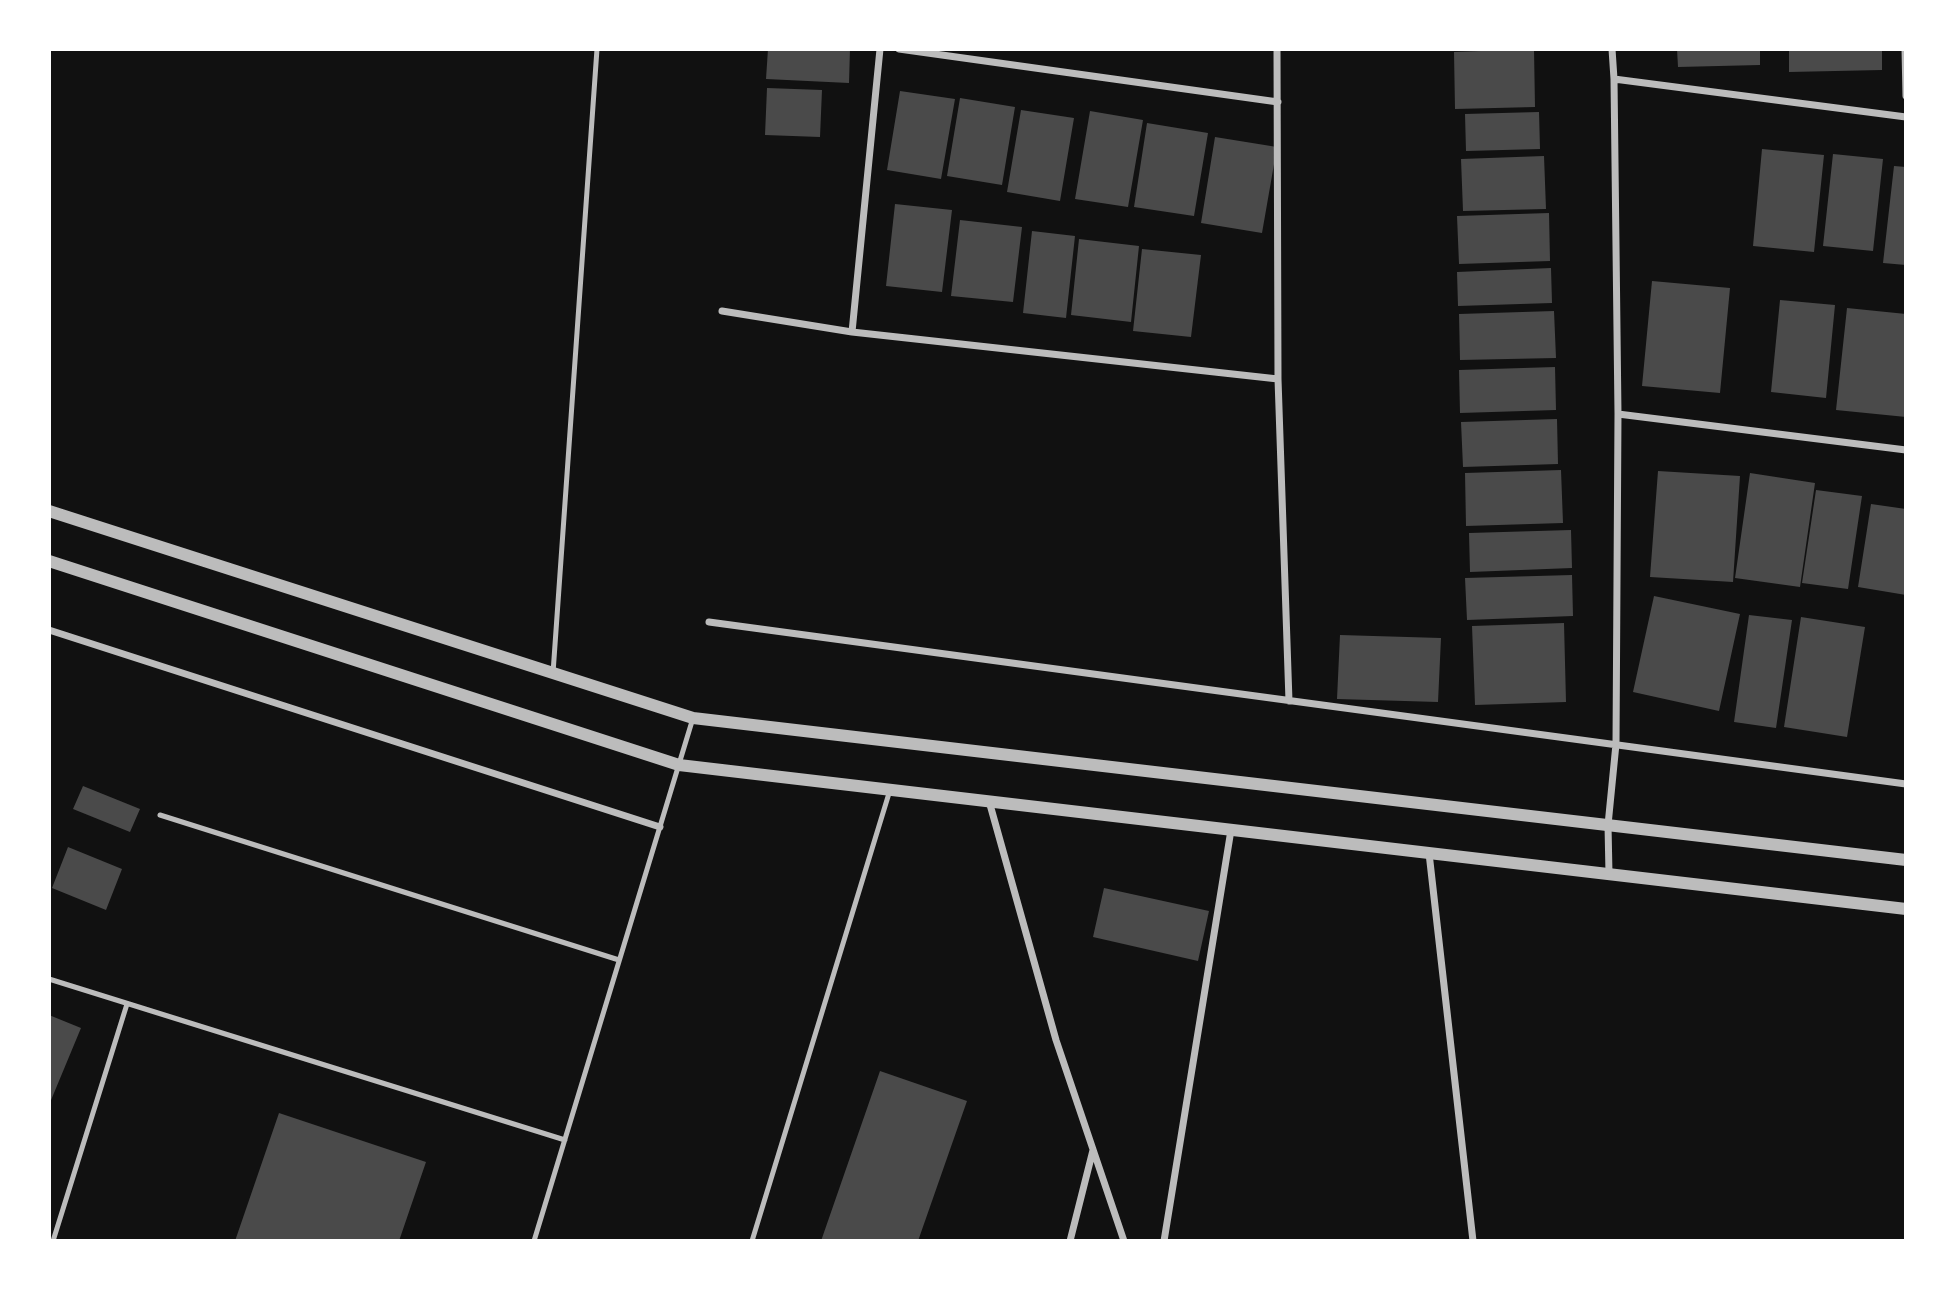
<!DOCTYPE html>
<style>
body{margin:0}
#map{position:relative;width:1955px;height:1290px;overflow:hidden;background:#111;font-family:"Libre Baskerville",serif}
canvas{display:block}
.frame{position:absolute;inset:0;border:51px solid #fff;pointer-events:none}
</style>
<div id="map">
<canvas width="1955" height="1290"></canvas>
<div class="frame"></div>
</div>
<script>
const c = document.querySelector('canvas').getContext('2d');
c.lineJoin = 'round';
function fillPath(path, color) { c.fillStyle = color; c.fill(path, 'evenodd'); }
const toPath = rows => new Path2D(rows.map(r => 'M' + r).join(''));
function strokePath(path, color, width, dash) { c.strokeStyle = color; c.lineWidth = width; c.lineCap = dash ? 'butt' : 'round'; c.setLineDash(dash || []); c.stroke(path); }
const building = toPath([
 [768,49,850,49,849,83,766,79],
 [1534,49,1535,107,1455,109,1454,52],
 [1677,49,1760,49,1760,65,1678,67],
 [1789,49,1882,49,1882,70,1789,72],
 [767,88,822,90,820,137,765,135],
 [900,91,955,99,941,179,887,170],
 [960,98,1015,107,1002,185,947,176],
 [1021,110,1074,118,1060,201,1007,192],
 [1090,111,1143,120,1128,207,1075,199],
 [1539,112,1540,149,1466,151,1465,114],
 [1147,123,1208,133,1194,216,1134,207],
 [1215,137,1277,147,1262,233,1201,223],
 [1762,149,1824,155,1814,252,1753,246],
 [1833,154,1883,159,1873,251,1823,246],
 [1544,156,1546,209,1463,211,1461,159],
 [1894,166,1906,167,1906,265,1883,263],
 [895,204,952,210,942,292,886,286],
 [1549,213,1550,261,1459,264,1457,216],
 [960,220,1022,227,1013,302,951,296],
 [1032,231,1075,236,1066,318,1023,313],
 [1079,239,1139,246,1131,322,1071,315],
 [1142,249,1201,255,1191,337,1133,331],
 [1551,268,1552,303,1458,306,1457,272],
 [1652,281,1730,288,1720,393,1642,386],
 [1780,300,1835,305,1826,398,1771,392],
 [1847,308,1906,314,1906,417,1836,410],
 [1554,311,1556,358,1460,360,1459,314],
 [1555,367,1556,410,1460,413,1459,370],
 [1557,419,1558,464,1463,467,1461,422],
 [1561,470,1563,523,1466,526,1465,473],
 [1658,471,1740,476,1733,582,1650,577],
 [1750,473,1815,483,1800,587,1735,578],
 [1816,490,1862,496,1848,589,1802,583],
 [1871,504,1906,509,1906,595,1858,587],
 [1571,530,1572,568,1470,572,1469,533],
 [1572,575,1573,616,1467,620,1465,578],
 [1654,596,1740,614,1719,711,1633,692],
 [1749,615,1792,620,1776,728,1734,722],
 [1801,617,1865,627,1847,737,1784,727],
 [1564,623,1566,702,1475,705,1472,626],
 [1340,635,1441,638,1438,702,1337,699],
 [83,786,140,809,130,832,73,809],
 [68,847,122,869,106,910,52,888],
 [1104,888,1209,911,1198,961,1093,937],
 [49,1015,81,1028,49,1105],
 [880,1071,967,1101,918,1241,821,1241],
 [279,1113,426,1162,399,1241,235,1241]
]);
const service = toPath([
 [553,673,597,49],
 [160,815,619,960],
 [49,979,565,1140],
 [53,1241,127,1004],
 [534,1241,693,718],
 [752,1241,890,790]
]);
const minor = toPath([
 [899,49,1278,102],
 [1277,49,1278,379,1289,701],
 [1905,49,1906,96],
 [1614,79,1906,117],
 [722,311,852,332,1278,379],
 [852,332,880,49],
 [1618,414,1906,450],
 [709,622,1906,784],
 [49,630,660,827],
 [989,801,1056,1040,1124,1241],
 [1429,853,1473,1241],
 [1609,874,1608,825,1616,744,1618,414,1614,79,1612,49],
 [1070,1241,1093,1150],
 [1164,1241,1231,830]
]);
const tertiary = toPath([
 [49,511,693,718,1906,860],
 [49,561,679,765,1906,909]
]);
fillPath(building, '#4a4a4a');
strokePath(service, '#bcbcbc', 5);
strokePath(minor, '#bcbcbc', 7);
strokePath(tertiary, '#bcbcbc', 12);
</script>
